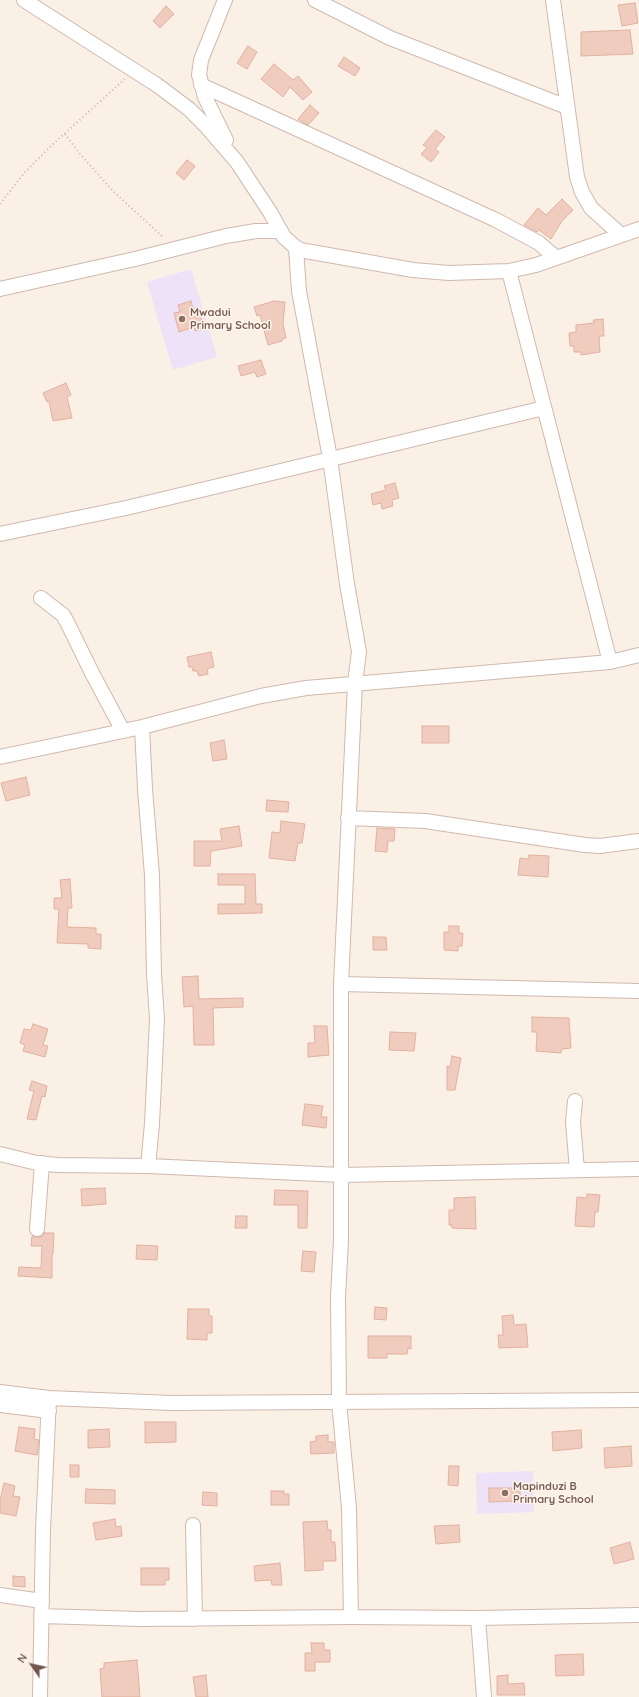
<!DOCTYPE html>
<style>
body{margin:0}
#map{position:relative;width:639px;height:1697px;overflow:hidden;background:#fbf0e5;font-family:Quicksand,sans-serif}
canvas{display:block}
.north{position:absolute;left:12px;top:1645px;width:40px;height:40px;-webkit-text-stroke:3px #fef5ec;paint-order:stroke;rotate:304deg;font-size:11px;font-weight:700;line-height:16px;text-align:center;color:#73554b}
.north::after{content:'';display:block;margin:auto;width:14px;height:18px;background:#73554b;clip-path:polygon(50% 0,100% 100%,50% 72%,0 100%)}
</style>
<div id="map">
<canvas width="639" height="1697"></canvas>
<div class="north">N</div>
</div>
<script>
const c = document.querySelector('canvas').getContext('2d');
c.lineJoin = 'round';
function fillPath(path, color) { c.fillStyle = color; c.fill(path, 'evenodd'); }
const toPath = rows => new Path2D(rows.map(r => 'M' + r).join(''));
function strokePath(path, color, width, dash) { c.strokeStyle = color; c.lineWidth = width; c.lineCap = dash ? 'butt' : 'round'; c.setLineDash(dash || []); c.stroke(path); }
function label(font, color, halo, rows, align = 'center') {
  c.font = font + ' Quicksand,sans-serif'; c.lineWidth = 3; c.setLineDash([]); c.textBaseline = 'middle'; c.strokeStyle = halo; c.fillStyle = color; for (const [text, x, y, turn = 0] of rows) {
    c.save(); c.translate(x, y); c.rotate((+turn || 0) * Math.PI / 180); c.textAlign = isNaN(turn) ? turn : align; if (halo) c.strokeText(text, 0, 0); c.fillText(text, 0, 0); c.restore();
  }
}
const education = toPath([
 [191,269,217,357,173,370,147,282],
 [533,1471,534,1512,477,1514,476,1473]
]);
const building = toPath([
 [635,3,638,23,622,26,618,5,635,3],
 [166,6,174,14,160,28,153,21,166,6],
 [630,30,633,54,581,56,581,32,630,30],
 [248,46,257,52,247,69,237,63,248,46],
 [344,57,360,68,355,76,338,66,344,57],
 [274,64,293,80,298,76,312,92,303,100,290,87,283,97,261,79,274,64],
 [310,105,319,113,308,125,298,119,310,105],
 [436,130,445,137,435,149,439,152,431,162,421,154,427,148,423,145,436,130],
 [187,160,195,166,184,180,176,173,187,160],
 [562,199,573,210,562,221,551,239,539,230,537,232,524,225,538,208,546,215,562,199],
 [191,301,193,309,198,307,204,328,195,331,194,327,179,332,174,313,180,312,178,305,191,301],
 [274,301,285,302,283,324,286,338,282,339,282,341,268,345,260,315,257,316,254,307,274,301],
 [603,319,604,336,599,336,600,352,581,355,581,352,574,352,574,346,570,346,569,333,576,332,576,325,594,323,593,320,603,319],
 [261,360,266,374,257,377,255,372,241,376,238,366,261,360],
 [66,383,71,395,67,397,72,418,53,421,49,401,47,402,43,393,66,383],
 [395,483,399,498,392,500,393,506,382,509,381,503,373,505,371,494,386,490,384,486,395,483],
 [211,652,214,667,207,669,208,674,199,676,197,671,193,671,192,667,189,667,187,657,211,652],
 [422,726,449,726,449,743,422,743,422,726],
 [224,740,227,759,213,761,210,743,224,740],
 [26,777,30,795,6,801,1,783,26,777],
 [267,800,289,802,288,812,266,811,267,800],
 [281,821,305,824,302,843,298,843,295,861,269,858,272,832,280,833,281,821],
 [239,826,242,846,211,851,210,866,194,866,194,841,222,841,220,829,239,826],
 [377,828,395,829,394,841,388,841,387,852,375,851,377,828],
 [529,855,549,856,548,877,518,875,520,858,529,859,529,855],
 [218,874,255,874,256,904,262,904,262,913,218,914,218,904,245,904,245,885,218,885,218,874],
 [70,879,72,908,68,908,67,927,96,928,96,934,101,934,101,949,88,948,88,944,57,943,59,909,54,909,54,898,62,898,60,880,70,879],
 [449,926,459,926,459,933,463,933,462,946,458,946,458,951,444,950,444,932,449,932,449,926],
 [373,937,386,937,387,950,373,950,373,937],
 [198,976,199,999,243,998,243,1007,213,1008,214,1045,194,1045,193,1006,184,1007,182,977,198,976],
 [532,1017,569,1018,571,1048,562,1049,561,1053,536,1051,537,1032,532,1032,532,1017],
 [33,1024,48,1029,43,1045,48,1046,45,1057,23,1051,25,1045,20,1043,24,1029,31,1030,33,1024],
 [314,1026,327,1026,329,1055,308,1057,308,1043,315,1043,314,1026],
 [390,1032,416,1033,414,1051,389,1050,390,1032],
 [452,1056,461,1058,455,1090,447,1090,447,1066,450,1067,452,1056],
 [32,1081,47,1086,45,1097,42,1096,36,1120,27,1119,34,1091,29,1090,32,1081],
 [305,1104,323,1106,321,1117,327,1117,326,1128,302,1125,305,1104],
 [105,1188,106,1204,82,1206,81,1189,105,1188],
 [275,1190,308,1191,307,1228,298,1228,298,1205,274,1205,275,1190],
 [587,1194,600,1195,598,1212,595,1212,594,1227,575,1226,577,1197,587,1198,587,1194],
 [475,1197,476,1229,452,1228,452,1225,449,1225,449,1210,454,1210,454,1198,475,1197],
 [236,1216,247,1216,247,1228,235,1228,236,1216],
 [44,1233,54,1233,53,1254,52,1254,52,1278,18,1276,19,1267,41,1268,42,1246,31,1246,32,1236,36,1237,40,1237,43,1236,44,1233],
 [137,1245,158,1246,157,1260,136,1259,137,1245],
 [303,1251,316,1252,314,1272,301,1271,303,1251],
 [375,1307,387,1308,386,1320,374,1319,375,1307],
 [188,1309,209,1309,209,1316,212,1316,212,1333,207,1333,207,1340,187,1339,188,1309],
 [513,1315,514,1325,526,1324,528,1347,499,1348,498,1335,503,1335,502,1316,513,1315],
 [368,1336,411,1336,411,1349,408,1348,407,1354,387,1354,387,1358,368,1358,368,1336],
 [145,1422,176,1422,176,1442,145,1443,145,1422],
 [19,1427,35,1429,34,1439,39,1440,37,1455,15,1451,19,1427],
 [109,1429,110,1447,88,1448,88,1430,109,1429],
 [581,1430,582,1448,553,1451,552,1432,581,1430],
 [328,1435,328,1442,334,1442,334,1453,311,1454,310,1442,316,1441,316,1436,328,1435],
 [631,1446,632,1466,605,1468,604,1448,631,1446],
 [70,1465,79,1465,79,1477,70,1477,70,1465],
 [449,1466,459,1466,458,1486,448,1485,449,1466],
 [4,1483,15,1486,13,1496,20,1497,16,1516,0,1513,0,1501,4,1483],
 [489,1488,520,1488,520,1501,489,1502,489,1488],
 [86,1489,115,1490,115,1504,85,1503,86,1489],
 [271,1491,284,1491,284,1494,289,1494,289,1505,271,1505,271,1491],
 [203,1492,217,1493,217,1506,202,1505,203,1492],
 [115,1519,116,1527,121,1526,122,1536,96,1540,93,1523,115,1519],
 [327,1521,328,1530,331,1530,331,1542,335,1542,336,1561,323,1561,323,1570,305,1571,303,1522,327,1521],
 [459,1525,460,1542,436,1544,434,1526,459,1525],
 [630,1542,634,1559,614,1564,610,1548,630,1542],
 [280,1563,282,1585,272,1585,271,1580,255,1581,254,1566,280,1563],
 [141,1568,169,1568,169,1580,165,1580,165,1585,141,1585,141,1568],
 [13,1576,25,1577,25,1587,13,1586,13,1576],
 [311,1643,324,1643,324,1650,330,1650,330,1662,315,1662,315,1671,305,1671,305,1653,312,1653,311,1643],
 [583,1654,584,1675,556,1676,555,1655,583,1654],
 [137,1660,140,1697,102,1697,100,1669,104,1668,104,1663,137,1660],
 [206,1675,208,1697,196,1697,193,1677,206,1675],
 [508,1675,508,1684,524,1683,525,1695,497,1695,497,1676,508,1675]
]);
const path = toPath([
 [65,134,80,154,114,192,164,238],
 [0,204,25,172,51,146,125,79]
]);
const minor = toPath([
 [24,0,157,85,189,109,205,125,237,162,270,212,284,237,293,245,300,250,413,270,449,273,509,271,536,265,639,229],
 [225,0,201,60,199,75,205,97,226,140],
 [315,0,390,38,567,107],
 [553,0,577,177,582,192,591,208,621,235],
 [201,85,496,220,539,243,556,258],
 [296,248,299,291,330,458,347,584,359,652,355,683,341,984,341,1240,338,1297,339,1402,349,1508,351,1617],
 [509,271,610,662],
 [0,289,135,259,226,236,256,231,280,231],
 [0,534,126,508,544,408],
 [41,598,63,615,67,622,92,673,123,731],
 [142,727,145,789,152,875,154,975,157,1019,152,1124,148,1166],
 [0,757,142,727,261,696,306,688,610,662,639,655],
 [348,818,425,821,585,845,600,846,639,841],
 [341,984,639,991],
 [575,1101,573,1122,577,1170],
 [0,1154,37,1163,58,1165,148,1166,341,1175,639,1169],
 [37,1229,42,1163],
 [0,1392,49,1398,172,1403,639,1400],
 [0,1405,49,1411],
 [193,1525,195,1619],
 [0,1595,42,1601],
 [41,1616,140,1619,351,1617,478,1618,639,1615],
 [478,1618,484,1697],
 [40,1697,43,1530,49,1398]
]);
const markers = [
 [182,319,4,"#8d6e63"],
 [505,1493,4,"#8d6e63"]
];
const educationNames = [
 ["Mwadui",190,313],
 ["Primary School",190,326],
 ["Mapinduzi B",513,1487],
 ["Primary School",513,1500]
];
fillPath(education, '#ede2f8');
fillPath(building, '#f0ccbe');
strokePath(building, '#e2b09f', 1);
strokePath(minor, '#cfb9af', 16);
strokePath(path, '#d4afa1', 2, [1, 3]);
strokePath(minor, '#fff', 14);
for (const [x, y, r, color] of markers) { const dot = new Path2D(); dot.arc(x, y, r, 0, 2 * Math.PI); c.fillStyle = color; c.fill(dot); strokePath(dot, '#fef5ec', 1.5); }
label('bold 11px', '#785e54', '#fef5ec', educationNames, 'left');
</script>
